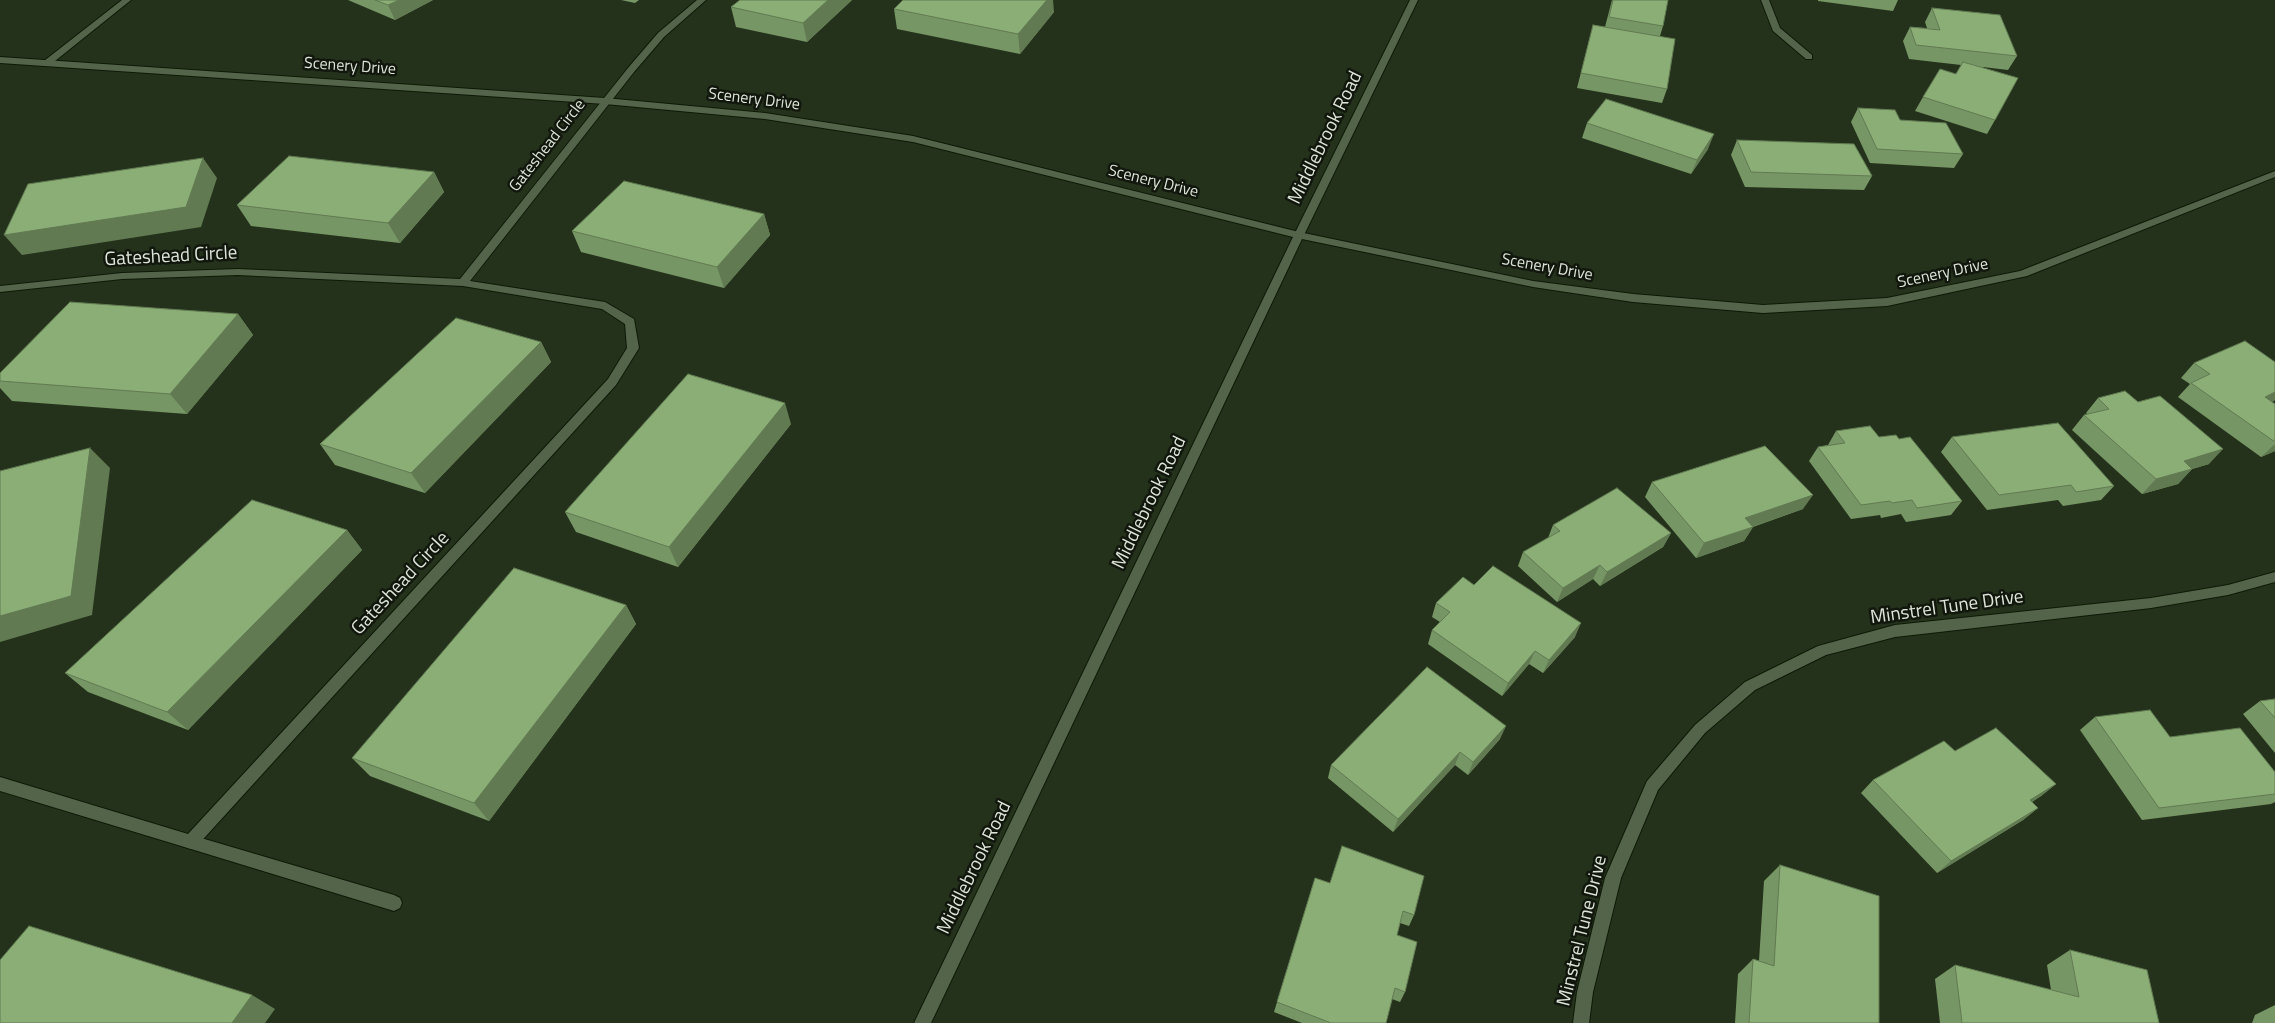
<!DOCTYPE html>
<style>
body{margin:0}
canvas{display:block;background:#24321b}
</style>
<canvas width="2275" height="1023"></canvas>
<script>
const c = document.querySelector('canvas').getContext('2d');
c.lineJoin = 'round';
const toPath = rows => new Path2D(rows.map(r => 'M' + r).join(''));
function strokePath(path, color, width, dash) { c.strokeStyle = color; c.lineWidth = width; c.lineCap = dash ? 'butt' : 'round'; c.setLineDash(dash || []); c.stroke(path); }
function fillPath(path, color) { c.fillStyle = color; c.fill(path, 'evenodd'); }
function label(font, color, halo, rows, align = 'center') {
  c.font = font + ' "Titillium Web",sans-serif'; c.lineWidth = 5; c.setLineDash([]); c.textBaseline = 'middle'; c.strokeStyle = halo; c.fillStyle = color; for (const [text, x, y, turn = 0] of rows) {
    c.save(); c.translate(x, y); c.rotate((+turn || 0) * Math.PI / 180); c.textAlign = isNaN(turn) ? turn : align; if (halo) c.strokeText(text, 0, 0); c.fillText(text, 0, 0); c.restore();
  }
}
const service = toPath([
 [191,835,394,895,400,898,402,903,400,908,394,911,191,849,186,847,183,842,186,837,191,835]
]);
const minor = toPath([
 [122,0,131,0,50,65,44,65,44,61,122,0],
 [697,0,706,0,664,37,634,72,470,281,605,302,634,319,639,348,616,385,196,847,191,849,0,791,0,777,188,834,608,379,627,348,625,324,602,309,463,286,238,275,122,279,0,292,0,286,122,273,238,269,460,279,628,68,658,33,697,0],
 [1410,0,1418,0,1304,235,1303,237,1295,237,1294,235,1410,0],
 [1761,0,1769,0,1780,28,1812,55,1812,59,1806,59,1773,31,1761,0],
 [2275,572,2275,582,2228,595,2151,608,1895,637,1826,655,1755,690,1705,733,1658,790,1621,878,1593,992,1589,1023,1573,1023,1577,992,1605,878,1647,781,1695,725,1745,682,1818,646,1895,625,2151,598,2228,585,2275,572]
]);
const tertiary = toPath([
 [0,57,605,98,765,113,913,136,1299,232,1533,281,1633,294,1763,305,1887,298,2020,271,2275,171,2275,177,2027,276,1887,306,1763,313,1633,302,1533,287,1302,239,931,1023,914,1023,1293,237,913,142,765,119,605,104,0,63,0,57]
]);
const wall = toPath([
 [348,0,433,0,395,20],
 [621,0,639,0,635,3],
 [740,0,852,0,807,42,736,27,731,7],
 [1612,0,1663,26,1660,36,1667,89,1662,103,1577,88,1593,25,1605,27],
 [1818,0,1898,0,1893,11,1818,1],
 [1932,8,2017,56,2008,70,1983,67,1995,120,1987,134,1915,111,1923,97,1956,74,1961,65,1909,59,1903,41,1910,27,1927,28,1925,22],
 [894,9,1054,12,1020,54,897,29],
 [1858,108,1900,120,1963,154,1954,168,1870,163,1851,122],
 [1587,123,1708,149,1691,174,1582,138],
 [1737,140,1872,176,1864,190,1745,187,1731,155],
 [434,172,444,192,400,243,251,226,237,205],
 [764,214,770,235,724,288,581,252,572,231],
 [238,314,253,335,187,414,12,401,0,388,0,373],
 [541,342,551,362,425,493,335,465,320,444],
 [2275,362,2275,400,2272,402,2275,404,2275,451,2261,457,2178,397,2190,384,2181,378,2194,363],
 [2098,398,2209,464,2192,469,2178,484,2142,494,2072,430,2084,415,2088,415,2086,413],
 [791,424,678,567,576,532,565,512],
 [1836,431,1879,437,1899,439,1962,501,1951,515,1906,522,1901,514,1881,518,1880,515,1851,519,1809,461,1818,447,1828,445],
 [1952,437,2114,486,2101,500,2063,506,2058,500,1987,510,1941,452],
 [1652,482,1803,509,1753,527,1744,541,1696,558,1645,497],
 [1553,525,1671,533,1663,547,1600,586,1593,579,1557,602,1518,566,1523,552,1548,538],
 [347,530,362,550,188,730,88,692,65,673],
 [1474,585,1575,637,1543,673,1529,664,1502,696,1428,644,1432,630,1440,622,1432,617,1436,603],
 [626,605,636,624,489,821,370,776,352,758],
 [2275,699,2275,753,2243,714,2260,701],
 [2095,717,2170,737,2275,772,2275,802,2271,804,2142,820,2080,730],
 [1500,739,1468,775,1455,765,1393,832,1328,778,1331,765],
 [1955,751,2056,784,2041,796,2032,802,2038,808,2023,820,1937,873,1861,793,1873,780],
 [1780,865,1879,1023,1735,1023,1738,974,1753,959,1759,961,1764,881],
 [1315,878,1414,915,1409,926,1400,923,1397,935,1405,992,1400,1002,1392,999,1386,1023,1302,1023,1274,1012],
 [2070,950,2159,1023,1940,1023,1935,979,1955,965,2051,990,2047,965],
 [2275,1005,2275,1023,2252,1023,2255,1015]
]);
const shadedWall = toPath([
 [399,0,433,0,395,20,388,5],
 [828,0,852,0,807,42,803,23],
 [1047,0,1053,0,1054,12,1020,54,1018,34],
 [1714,134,1708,149,1691,174,1697,160],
 [203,158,217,178,201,227,22,255,4,235],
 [434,172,444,192,400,243,388,223],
 [764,214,770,235,724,288,717,267],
 [238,314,253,335,187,414,170,394],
 [541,342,551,362,425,493,411,473],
 [2275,392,2275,400,2250,411,2265,397],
 [785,403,791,424,678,567,669,547],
 [2275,444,2275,451,2261,457],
 [90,448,110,468,92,615,0,642,0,616],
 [2223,449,2209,464,2186,471,2192,469,2178,484,2142,494,2156,479,2184,461],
 [1813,495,1803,509,1737,532,1745,518],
 [1753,527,1744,541,1696,558,1704,543],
 [347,530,362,550,188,730,167,712],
 [1671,533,1663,547,1600,586,1607,572],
 [1600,565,1593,579,1557,602,1563,588],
 [626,605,636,624,489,821,474,803],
 [1581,623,1575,637,1543,673,1549,660],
 [1535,651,1529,664,1502,696,1508,683],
 [1506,726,1500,739,1468,775,1473,762],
 [1460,752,1455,765,1393,832,1398,819],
 [2056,784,2041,796,2015,812,2030,800],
 [2038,808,2023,820,1937,873,1951,861],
 [252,995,275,1009,265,1023,232,1023]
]);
const building = toPath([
 [375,0,399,0,388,5,375,0],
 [740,0,828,0,803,23,731,7,740,0],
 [903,0,1047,0,1018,34,894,9,903,0],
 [1613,0,1668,0,1663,26,1609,17,1613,0],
 [1932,8,2000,15,2017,56,1916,45,1910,27,1940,30,1932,8],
 [1593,25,1675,39,1667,89,1581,73,1593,25],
 [1963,62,2018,78,1995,120,1923,97,1940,69,1956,74,1963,62],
 [1606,99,1714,134,1697,160,1587,123,1606,99],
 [1858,108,1895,110,1900,120,1946,123,1963,154,1877,149,1858,108],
 [1737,140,1854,144,1872,176,1751,172,1737,140],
 [289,156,434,172,388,223,237,205,289,156],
 [203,158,186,207,4,235,28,184,203,158],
 [624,181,764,214,717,267,572,231,624,181],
 [70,302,238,314,170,394,0,381,0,373,70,302],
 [456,318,541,342,411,473,320,444,456,318],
 [2245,341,2275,362,2275,392,2265,397,2275,404,2275,442,2191,383,2210,374,2194,363,2245,341],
 [688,374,785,403,669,547,565,512,688,374],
 [2125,391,2138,402,2160,396,2223,449,2184,461,2192,469,2156,479,2084,415,2109,409,2098,398,2125,391],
 [2058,423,2114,486,2076,492,2071,485,1999,495,1952,437,2058,423],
 [1870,426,1879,437,1896,435,1899,439,1910,437,1962,501,1917,508,1912,500,1892,503,1890,501,1861,505,1818,447,1845,443,1836,431,1870,426],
 [1765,446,1813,495,1745,518,1753,527,1704,543,1652,482,1765,446],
 [90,448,71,596,0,616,0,471,90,448],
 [1617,488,1671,533,1607,572,1600,565,1563,588,1523,552,1560,531,1553,525,1617,488],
 [252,500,347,530,167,712,65,673,252,500],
 [1493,566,1581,623,1549,660,1535,651,1508,683,1432,630,1450,612,1436,603,1463,577,1474,585,1493,566],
 [514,568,626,605,474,803,352,758,514,568],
 [1427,667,1506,726,1473,762,1460,752,1398,819,1331,765,1427,667],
 [2275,699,2275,718,2260,701,2275,699],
 [2150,710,2170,737,2240,728,2275,772,2275,794,2159,808,2095,717,2150,710],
 [1996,728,2056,784,2030,800,2038,808,1951,861,1873,780,1944,741,1955,751,1996,728],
 [1342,846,1424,876,1414,915,1403,911,1397,935,1417,942,1405,992,1395,988,1386,1023,1331,1023,1277,1002,1315,878,1330,883,1342,846],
 [1780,865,1879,896,1879,1023,1749,1023,1753,959,1774,966,1780,865],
 [29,926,252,995,232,1023,0,1023,0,960,29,926],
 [2070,950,2147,970,2159,1023,1962,1023,1955,965,2079,997,2070,950]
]);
const farStreetnames = [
 ["Scenery Drive",350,67,4],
 ["Scenery Drive",754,100,7],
 ["Gateshead Circle",548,146,-52],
 ["Scenery Drive",1153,182,14],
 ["Scenery Drive",1547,268,10],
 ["Scenery Drive",1943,274,-12]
];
const streetNames = [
 ["Middlebrook Road",1326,138,-64],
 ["Gateshead Circle",171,257,-3],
 ["Middlebrook Road",1150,503,-64],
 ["Gateshead Circle",401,584,-47],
 ["Minstrel Tune Drive",1947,608,-8],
 ["Middlebrook Road",975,868,-64],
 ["Minstrel Tune Drive",1583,931,-76]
];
strokePath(service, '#0d1905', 2);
strokePath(minor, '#0d1905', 2);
strokePath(tertiary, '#0d1905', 2);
fillPath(service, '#54644b');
fillPath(minor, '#54644b');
fillPath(tertiary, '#54644b');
fillPath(wall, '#779665');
fillPath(shadedWall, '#617a52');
fillPath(building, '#8aae75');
strokePath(building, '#617a52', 1);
label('16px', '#dce5d7', '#11170d', farStreetnames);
label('19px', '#dce5d7', '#11170d', streetNames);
</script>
